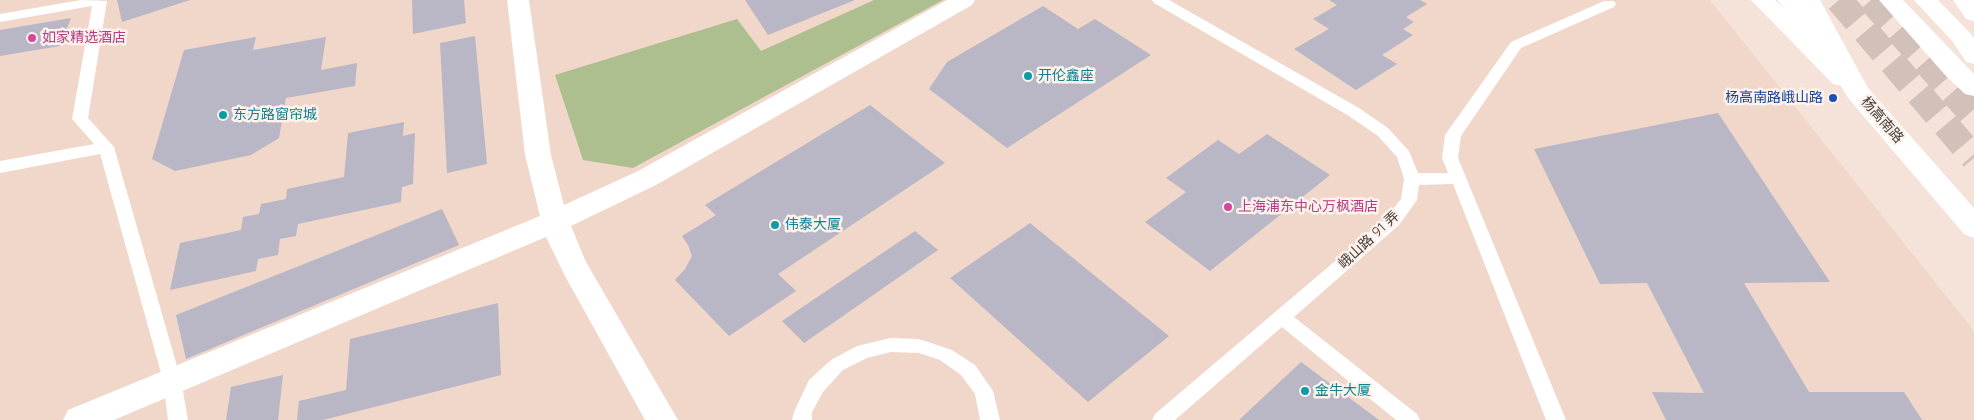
<!DOCTYPE html>
<meta charset="utf-8">
<style>
body{margin:0}
canvas{display:block;background:#f5e3d9}
</style>
<canvas width="1974" height="420"></canvas>
<script>
const c = document.querySelector('canvas').getContext('2d');
c.lineJoin = 'round';
function fillPath(path, color) { c.fillStyle = color; c.fill(path, 'evenodd'); }
const toPath = rows => new Path2D(rows.map(r => 'M' + r).join(''));
function strokePath(path, color, width, dash) { c.strokeStyle = color; c.lineWidth = width; c.lineCap = dash ? 'butt' : 'round'; c.setLineDash(dash || []); c.stroke(path); }
function label(font, color, halo, rows, align = 'center') {
  c.font = font + ' Quicksand,"Noto Sans SC",sans-serif'; c.lineWidth = 5; c.setLineDash([]); c.textBaseline = 'middle'; c.strokeStyle = halo; c.fillStyle = color; for (const [text, x, y, turn = 0] of rows) {
    c.save(); c.translate(x, y); c.rotate((+turn || 0) * Math.PI / 180); c.textAlign = isNaN(turn) ? turn : align; if (halo) c.strokeText(text, 0, 0); c.fillText(text, 0, 0); c.restore();
  }
}
const built = toPath([
 [0,0,1710,0,1974,331,1974,420,0,420]
]);
const forest = toPath([
 [874,0,943,0,633,168,583,160,555,75,737,19,761,51]
]);
const building = toPath([
 [117,0,190,0,122,22],
 [412,0,464,0,466,23,413,34],
 [745,0,855,0,768,35],
 [1329,0,1420,0,1427,4,1406,17,1414,22,1403,29,1413,35,1382,55,1397,64,1356,90,1294,49,1329,29,1313,19,1337,5],
 [1043,6,1078,29,1095,19,1151,55,1007,148,929,89,947,62],
 [71,18,60,46,0,56,0,30],
 [475,36,487,164,447,173,440,43],
 [256,37,253,50,326,37,321,70,357,63,355,86,286,98,279,138,251,155,175,171,152,159,184,50],
 [870,105,945,163,778,274,796,291,729,336,675,280,685,269,692,256,688,245,682,236,716,215,705,205],
 [1718,113,1830,282,1744,283,1809,392,1904,392,1922,420,1666,420,1652,392,1704,393,1647,283,1600,284,1534,149],
 [404,122,403,136,415,133,413,184,402,187,401,202,298,224,296,236,280,239,278,255,258,259,256,271,170,290,180,243,241,230,243,217,259,214,261,204,286,199,287,189,344,177,348,133],
 [1267,134,1330,175,1210,271,1145,222,1186,192,1166,178,1218,140,1239,154],
 [442,209,459,245,186,359,176,315],
 [1030,223,1169,336,1088,402,950,278],
 [915,231,938,250,804,343,782,321],
 [498,303,501,375,323,420,297,420,299,401,346,390,350,339],
 [1301,362,1379,420,1239,420],
 [283,375,278,420,226,420,231,387]
]);
const trunkTunnel = toPath([
 [1839,0,1974,158],
 [1871,0,1974,116]
]);
const service = toPath([
 [81,0,107,1,88,118,114,147,181,380,188,420,168,420,163,380,100,154,0,173,0,161,94,144,72,119,92,6,0,22,0,14,81,0],
 [1152,0,1169,0,1359,108,1388,128,1409,151,1418,173,1448,173,1442,158,1445,135,1511,42,1604,1,1614,1,1616,4,1614,7,1521,48,1461,136,1458,158,1566,420,1546,420,1453,184,1419,185,1417,200,1399,225,1294,317,1417,414,1420,420,1396,420,1282,327,1175,420,1152,420,1155,414,1387,217,1401,199,1404,179,1397,157,1378,136,1349,116,1154,3,1152,0],
 [891,338,919,339,952,350,975,365,993,391,1000,420,980,420,975,394,961,375,940,360,919,353,891,352,867,358,843,370,823,392,812,412,812,420,792,420,794,412,809,380,831,360,857,346,891,338]
]);
const minor = toPath([
 [507,0,529,0,551,155,564,205,638,171,947,0,975,0,972,5,656,185,571,226,586,262,678,420,645,420,565,276,546,237,114,420,63,420,68,410,540,216,525,155,507,0]
]);
const primary = toPath([
 [1751,0,1775,0,1820,42,1798,0,1820,0,1868,88,1974,208,1974,238,1964,234,1849,99,1842,86,1833,84,1751,0],
 [1879,0,1903,0,1974,74,1974,96,1965,94,1946,76,1879,0],
 [1953,0,1974,0,1974,21,1966,19,1953,0]
]);
const trunk = toPath([
 [1777,0,1800,0,1832,37,1867,87,1870,93,1867,99,1858,101,1849,99,1816,47,1777,0],
 [1914,0,1938,0,1969,32,1974,38,1974,64,1966,62,1953,42,1914,0]
]);
const markers = [
 [32,38,5,"#d1479c"],
 [1028,76,5,"#0f9aa8"],
 [1833,98,5,"#1a4fb4"],
 [223,115,5,"#0f9aa8"],
 [1228,207,5,"#d1479c"],
 [775,225,5,"#0f9aa8"],
 [1305,391,5,"#0f9aa8"]
];
const hotelNames = [
 ["如家精选酒店",42,38],
 ["上海浦东中心万枫酒店",1238,207]
];
const cultureNames = [
 ["开伦鑫座",1038,76],
 ["东方路窗帘城",233,115],
 ["伟泰大厦",785,225],
 ["金牛大厦",1315,391]
];
const transitNames = [
 ["杨高南路峨山路",1823,98]
];
const streetNames = [
 ["杨高南路",1882,120,49],
 ["峨山路 91 弄",1369,240,-43]
];
fillPath(built, '#f0d7c9');
fillPath(forest, '#adbe8f');
fillPath(building, '#b9b6c6');
strokePath(trunkTunnel, '#d1c1b8', 27, [27, 14]);
fillPath(service, '#fff');
fillPath(minor, '#fff');
fillPath(primary, '#fff');
fillPath(trunk, '#fff');
for (const [x, y, r, color] of markers) { const dot = new Path2D(); dot.arc(x, y, r, 0, 2 * Math.PI); c.fillStyle = color; c.fill(dot); strokePath(dot, '#fdf2ec', 2); }
label('14px', '#b23c85', '#fdf2ec', hotelNames, 'left');
label('14px', '#0d838f', '#fdf2ec', cultureNames, 'left');
label('14px', '#164399', '#fdf2ec', transitNames, 'right');
label('14px', '#413a36', '#fdf2ec', streetNames);
</script>
